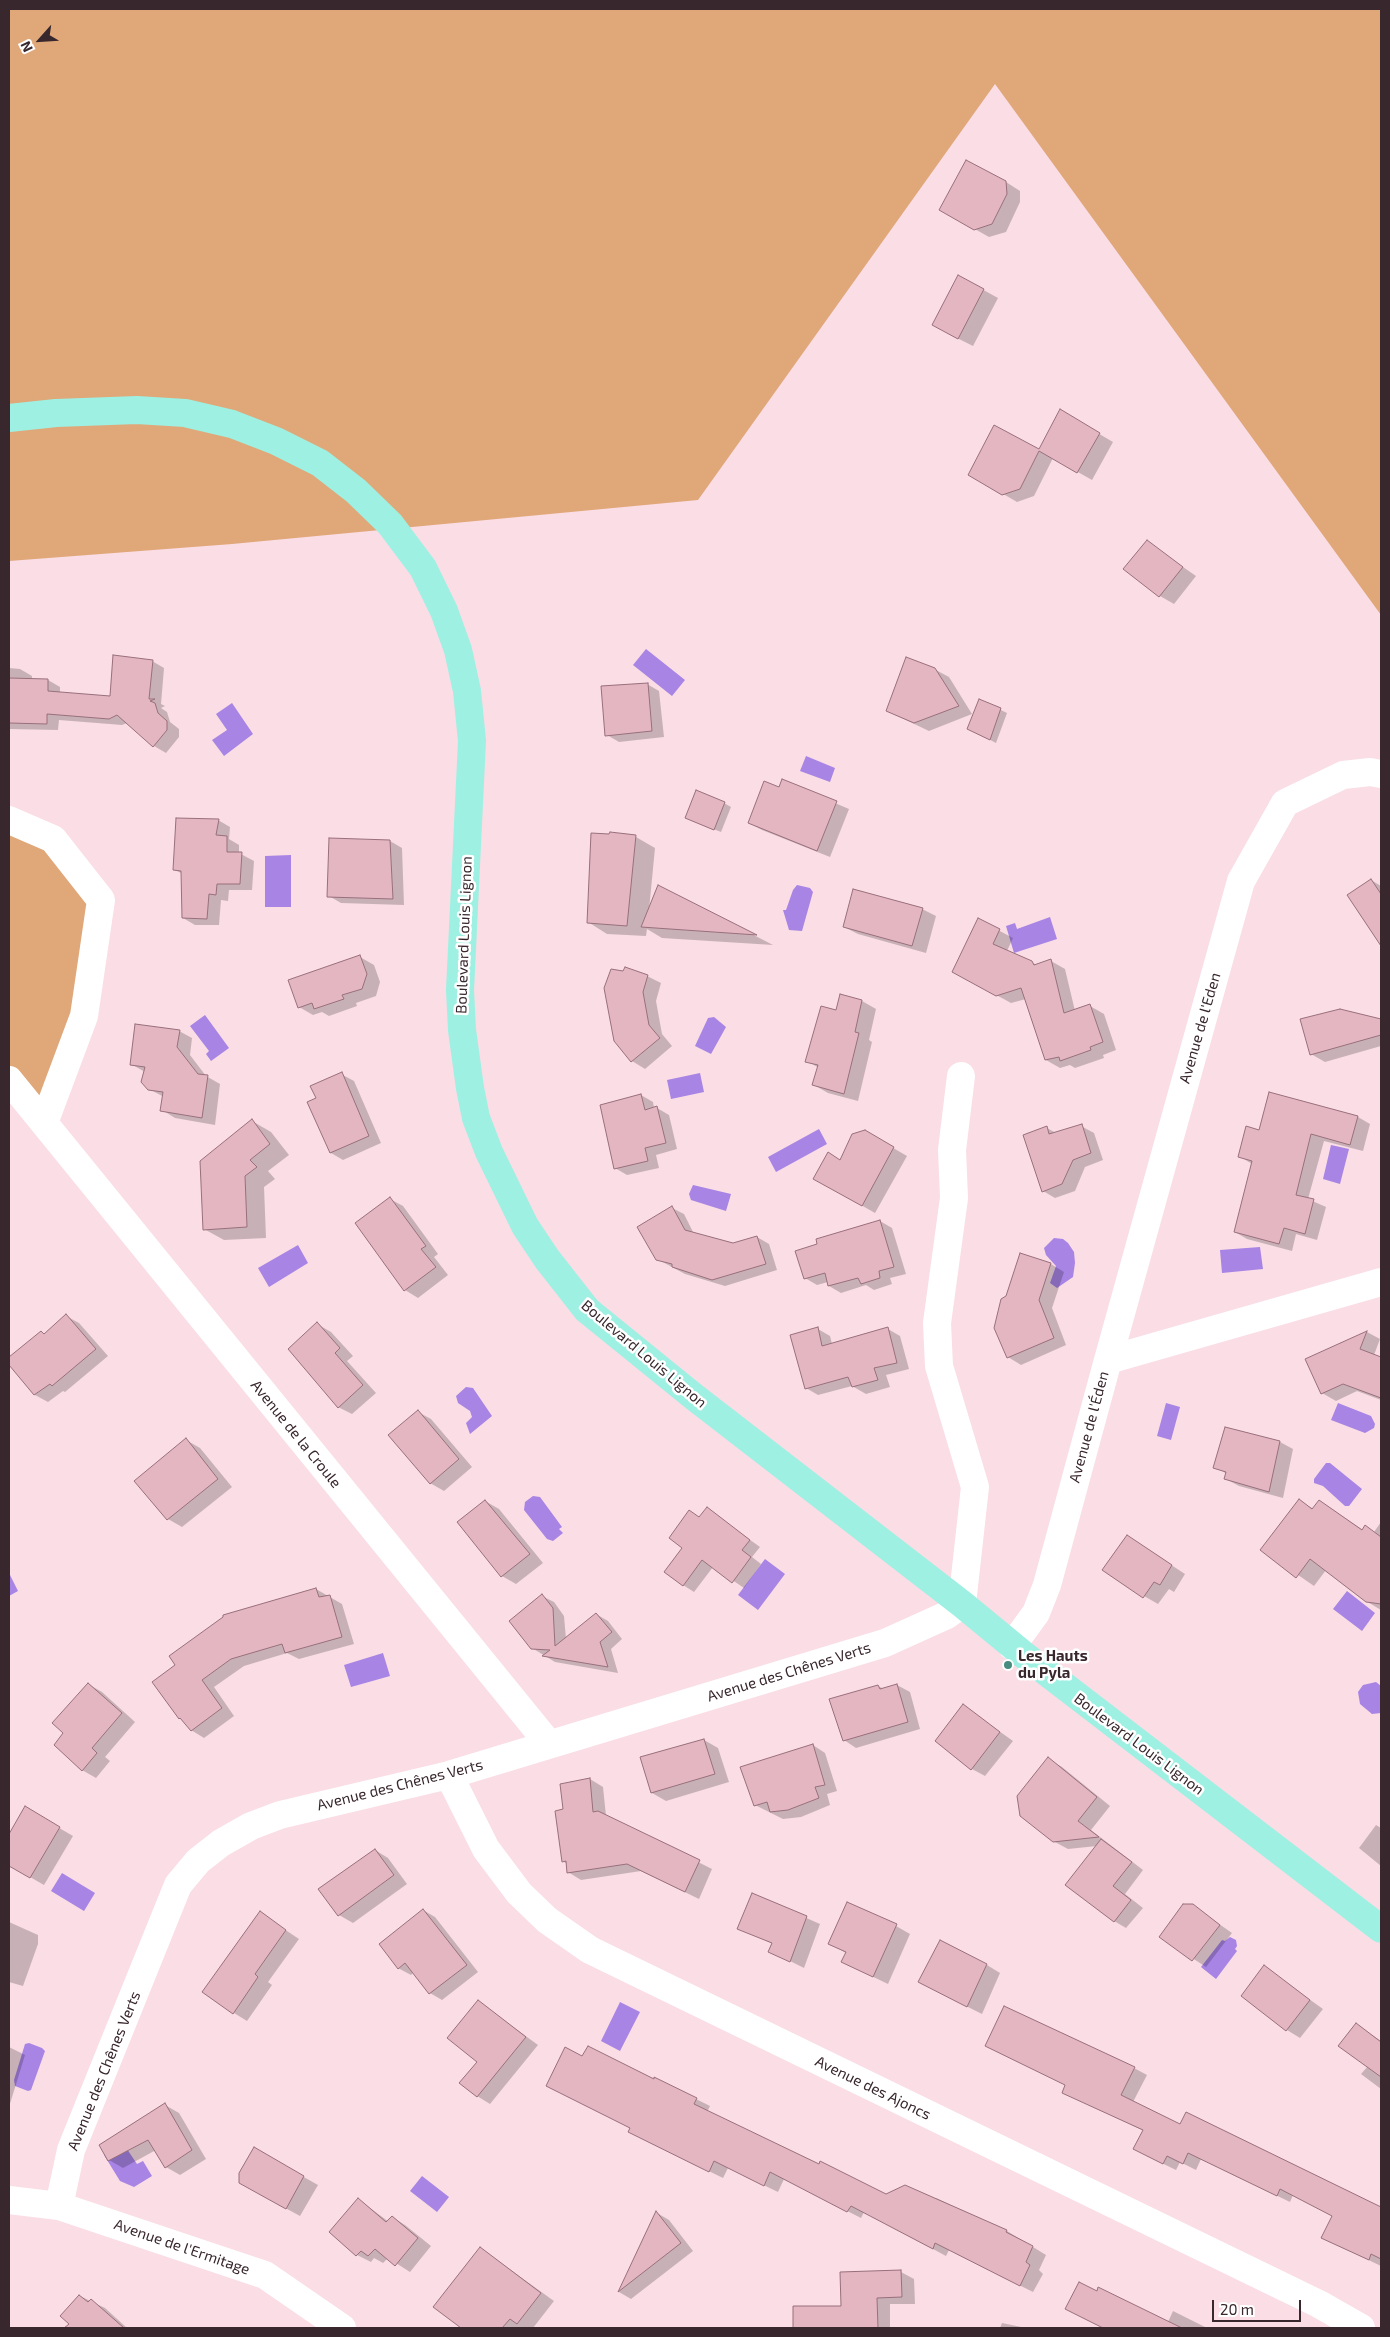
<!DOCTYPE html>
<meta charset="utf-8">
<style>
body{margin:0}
#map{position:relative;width:1390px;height:2337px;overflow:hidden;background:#fadde5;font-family:"Exo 2",sans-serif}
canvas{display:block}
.frame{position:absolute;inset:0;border:10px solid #38272c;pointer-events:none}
.north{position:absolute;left:15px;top:15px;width:50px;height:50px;-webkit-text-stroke:4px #fff;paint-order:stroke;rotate:244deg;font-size:14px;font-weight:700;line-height:20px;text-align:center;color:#38272c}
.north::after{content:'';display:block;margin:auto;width:18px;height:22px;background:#38272c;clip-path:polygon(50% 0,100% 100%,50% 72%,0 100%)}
.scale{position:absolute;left:1212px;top:2300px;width:89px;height:22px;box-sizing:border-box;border:2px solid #38272c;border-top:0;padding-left:6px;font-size:15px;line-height:18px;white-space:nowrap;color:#38272c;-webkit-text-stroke:4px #fff;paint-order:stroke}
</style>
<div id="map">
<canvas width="1390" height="2337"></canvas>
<div class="frame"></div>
<div class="north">N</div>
<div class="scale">20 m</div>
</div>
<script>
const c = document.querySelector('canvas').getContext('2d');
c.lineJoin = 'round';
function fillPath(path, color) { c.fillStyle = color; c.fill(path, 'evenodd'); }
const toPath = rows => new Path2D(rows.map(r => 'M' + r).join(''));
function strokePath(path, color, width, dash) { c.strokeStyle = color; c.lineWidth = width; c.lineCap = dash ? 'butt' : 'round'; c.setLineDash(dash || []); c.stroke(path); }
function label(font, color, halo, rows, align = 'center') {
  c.font = font + ' "Exo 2",sans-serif'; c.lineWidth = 5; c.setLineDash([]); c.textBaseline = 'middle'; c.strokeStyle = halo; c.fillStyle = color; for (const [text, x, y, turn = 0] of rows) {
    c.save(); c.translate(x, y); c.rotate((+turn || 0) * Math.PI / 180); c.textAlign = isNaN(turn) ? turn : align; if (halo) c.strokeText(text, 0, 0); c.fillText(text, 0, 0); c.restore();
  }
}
const green = toPath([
 [9,9,1381,9,1381,615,995,84,698,500,232,544,9,561],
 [9,822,51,840,99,901,83,1015,43,1118,9,1076]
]);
const water = toPath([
 [646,649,685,680,672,696,633,665],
 [232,703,253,734,224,756,212,740,227,730,216,714],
 [806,756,835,768,830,782,800,771],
 [291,855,291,907,265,907,265,856],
 [797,885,810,888,813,892,802,931,789,930,783,910,786,910,793,890],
 [1050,917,1057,939,1014,953,1006,926,1015,923,1017,929],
 [205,1015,229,1048,211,1061,206,1054,209,1051,190,1026],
 [714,1017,726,1027,711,1054,695,1046,708,1018],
 [700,1073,704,1092,671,1099,667,1080],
 [819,1129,827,1144,776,1172,768,1157],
 [1331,1145,1349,1149,1340,1184,1323,1179],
 [693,1185,731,1194,726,1211,691,1200,689,1194],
 [1054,1238,1063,1239,1068,1243,1074,1252,1075,1263,1073,1277,1057,1288,1050,1283,1056,1266,1046,1255,1044,1248],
 [298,1245,308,1263,269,1287,258,1268],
 [1260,1247,1263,1269,1222,1273,1220,1250],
 [466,1387,473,1388,492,1416,470,1434,466,1423,472,1417,470,1411,458,1403,456,1396],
 [1166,1403,1180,1407,1171,1440,1157,1436],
 [1338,1403,1371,1416,1375,1424,1374,1428,1365,1433,1331,1420],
 [1326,1463,1330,1463,1362,1489,1349,1506,1345,1506,1323,1486,1314,1483,1314,1479],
 [533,1496,540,1497,562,1527,559,1529,563,1533,553,1541,547,1539,524,1510,525,1502],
 [765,1559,785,1574,758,1610,738,1595],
 [9,1573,18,1591,9,1596],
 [1347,1591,1375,1613,1362,1631,1333,1609],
 [383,1653,390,1676,351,1687,344,1665],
 [1376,1682,1381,1686,1381,1713,1372,1714,1360,1704,1358,1692,1363,1685],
 [62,1873,95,1893,84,1911,51,1891],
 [1230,1937,1236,1940,1237,1946,1235,1949,1237,1951,1216,1979,1201,1967,1222,1940,1225,1941],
 [620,2002,640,2012,620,2051,601,2041],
 [29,2043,42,2048,45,2051,31,2090,28,2091,15,2086,14,2080,25,2044],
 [123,2143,137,2164,143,2161,152,2176,134,2187,120,2181,104,2155],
 [422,2176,449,2197,437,2212,410,2191]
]);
const shadow = toPath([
 [1006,182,1020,191,1020,202,1006,232,989,237,941,210],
 [958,276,998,298,973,346,947,333],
 [1060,411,1113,442,1092,480,1053,458,1034,496,1017,502,969,474,1040,451],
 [1147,542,1196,576,1174,604,1160,596],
 [152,661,164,668,161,704,165,706,161,708,167,712,170,722,179,729,179,737,166,753,154,746,127,723,122,725,59,720,58,730,9,729,9,668,20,669,32,676,32,680,48,680,60,687,60,693,111,697],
 [934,669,949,677,972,714,929,731,887,711],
 [647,684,659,691,664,737,619,742,607,735],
 [980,700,1007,713,996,743,975,732],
 [783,781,849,809,830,857,762,830,749,823,780,789],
 [724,803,731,807,721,832,693,821],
 [218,820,230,827,229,839,239,845,239,853,254,861,252,890,229,890,228,901,221,900,219,925,195,925,183,918,183,874,175,870],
 [636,837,655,848,649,910,659,886,773,945,662,938,647,929,646,936,607,934,588,922],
 [390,841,402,848,404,905,341,903,329,896],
 [1371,880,1381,886,1381,935,1371,928],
 [922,909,936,916,926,953,858,934,844,927],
 [979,920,1013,938,1007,951,1037,965,1051,961,1065,969,1075,1011,1090,1006,1104,1014,1116,1050,1103,1055,1104,1058,1075,1068,1070,1065,1060,1068,1046,1060,1026,999,1011,1003,967,979],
 [360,957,374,965,380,982,376,996,356,1003,357,1006,329,1016,322,1012,313,1015,299,1007],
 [647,976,661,983,656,1001,662,1034,672,1046,645,1069,632,1061,615,1040],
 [841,995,862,1001,876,1009,869,1040,872,1042,858,1101,828,1093,814,1085,819,1068,807,1061,837,1012],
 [1340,1010,1381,1020,1381,1046,1325,1062,1311,1054],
 [179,1031,192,1038,190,1055,206,1076,220,1084,215,1125,175,1118,162,1110,164,1097,149,1089,145,1072,131,1064],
 [341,1074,354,1081,381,1143,343,1160,331,1153,318,1098],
 [1270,1094,1358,1117,1370,1124,1363,1151,1324,1141,1308,1199,1326,1207,1317,1240,1296,1234,1292,1251,1247,1239,1235,1232,1252,1164,1239,1156,1260,1131],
 [641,1095,653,1102,654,1108,657,1108,669,1115,677,1149,656,1155,659,1168,627,1175,615,1168],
 [252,1121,271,1132,289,1155,268,1171,275,1179,264,1187,266,1238,224,1240,204,1229],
 [1081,1126,1094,1133,1103,1160,1085,1167,1075,1191,1055,1198,1043,1191,1047,1128,1056,1133],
 [864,1131,907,1156,875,1213,815,1179,841,1161],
 [390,1199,403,1206,438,1254,434,1257,448,1275,418,1298,405,1290],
 [672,1208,684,1214,694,1234,733,1244,757,1237,769,1244,777,1270,725,1286,685,1274,657,1259],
 [880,1221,892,1228,906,1274,890,1278,892,1284,874,1290,866,1285,841,1293,829,1286,828,1282,817,1285,805,1278],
 [1021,1255,1051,1264,1064,1272,1052,1308,1066,1345,1021,1365,1008,1357,1007,1297],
 [66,1316,79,1323,108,1356,65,1392,63,1391,48,1402,35,1395,9,1363,9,1358,41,1332,45,1334],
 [317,1324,331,1332,353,1356,347,1361,376,1393,352,1414,338,1407],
 [818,1329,830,1336,832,1344,888,1329,900,1336,909,1369,886,1375,890,1387,866,1394,852,1386,818,1395,806,1388],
 [1367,1332,1380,1339,1374,1355,1381,1358,1381,1400,1357,1391,1336,1401,1322,1393,1307,1359],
 [418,1412,431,1419,472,1467,444,1491,430,1483],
 [186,1440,200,1448,232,1487,182,1527,168,1519,135,1481],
 [1280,1442,1293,1449,1283,1498,1239,1486,1226,1479,1227,1474,1215,1467],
 [485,1501,499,1509,543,1563,516,1584,502,1576],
 [1299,1501,1314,1509,1320,1501,1363,1530,1366,1527,1374,1532,1381,1522,1381,1610,1366,1601,1326,1570,1314,1586,1262,1550],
 [707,1509,760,1547,752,1557,761,1564,744,1588,713,1567,694,1592,683,1585,683,1548,689,1512,700,1518],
 [1127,1536,1185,1574,1174,1592,1169,1589,1158,1604,1144,1596],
 [316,1589,342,1604,354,1644,299,1659,287,1653,244,1666,214,1687,234,1716,204,1738,191,1730,180,1718,177,1665],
 [542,1596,554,1602,564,1616,566,1639,596,1614,608,1621,622,1639,611,1649,618,1673,555,1662,532,1648],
 [88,1684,102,1692,135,1722,105,1757,110,1761,96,1778,82,1770,65,1733],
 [897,1685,910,1692,920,1729,856,1748,844,1740,878,1686,884,1689],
 [964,1706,1013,1741,985,1776,972,1769],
 [704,1740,718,1748,729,1782,666,1801,652,1793],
 [813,1745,825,1753,837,1791,827,1794,830,1805,801,1817,783,1819,755,1805],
 [1048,1759,1062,1767,1110,1806,1091,1830,1143,1870,1125,1894,1143,1908,1126,1928,1114,1921,1097,1846,1068,1849,1053,1841],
 [590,1779,603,1787,606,1816,712,1869,699,1899,641,1871,581,1880,568,1872,567,1864,563,1861,564,1810],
 [25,1808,73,1836,44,1885,9,1865,9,1836],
 [1376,1825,1381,1828,1381,1866,1359,1848],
 [375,1850,388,1858,407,1884,353,1923,339,1915],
 [752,1894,820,1924,804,1968,770,1951,773,1944,739,1928],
 [1192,1905,1232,1933,1206,1967,1160,1937],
 [423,1910,435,1917,478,1972,442,2000,430,1993,414,1972,411,1975,398,1968],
 [260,1913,299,1939,268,1982,272,1985,247,2021,234,2013],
 [9,1922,38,1935,38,1944,23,1986,9,1982],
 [896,1926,910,1934,888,1984,842,1962,846,1953,830,1944],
 [987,1965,1000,1973,982,2014,934,1990],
 [1264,1967,1323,2009,1300,2038,1287,2030,1243,1996],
 [479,2002,538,2045,490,2104,477,2096],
 [1356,2024,1381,2041,1381,2089,1361,2074,1368,2066],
 [9,2047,25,2055,9,2107],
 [582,2057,654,2081,696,2099,710,2106,707,2112,886,2196,935,2201,936,2198,1007,2231,1046,2255,1039,2270,1043,2274,1033,2292,949,2250,946,2256,864,2212,861,2218,784,2179,778,2192,728,2168,723,2178,643,2139,631,2128],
 [1134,2068,1147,2075,1133,2102,1181,2126,1187,2114,1381,2209,1381,2266,1335,2244,1334,2216,1293,2195,1290,2202,1201,2159,1196,2170,1180,2162,1176,2170,1147,2156,1144,2131,1063,2092],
 [165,2105,179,2113,206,2159,180,2175,166,2167,156,2150,123,2168,109,2160],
 [254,2149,318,2185,300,2216,254,2191],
 [358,2199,389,2222,392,2217,405,2225,431,2246,410,2272,388,2258,383,2263,374,2258,371,2262,357,2255],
 [657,2213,669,2220,693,2251,631,2299,619,2292],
 [480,2248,554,2301,533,2328,486,2328,444,2295],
 [901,2272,914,2279,915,2304,890,2304,890,2328,795,2328,795,2307,842,2307],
 [80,2296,105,2308,127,2328,75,2328,62,2316],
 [1173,2311,1207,2328,1104,2328,1081,2317,1168,2322],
 [1002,2323,1026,2328,1000,2328]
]);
const building = toPath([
 [966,160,1006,181,1007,194,992,224,974,230,939,210,966,160],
 [958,275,984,289,958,339,932,325,958,275],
 [1060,409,1100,433,1077,473,1039,451,1020,489,1002,495,968,475,994,425,1039,449,1060,409],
 [1147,540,1183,567,1159,597,1123,569,1147,540],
 [113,655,153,660,149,699,155,699,150,701,155,703,158,713,167,721,167,730,153,747,117,715,109,719,47,714,47,724,9,723,9,678,48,679,48,691,110,696,113,655],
 [906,657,935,668,959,706,914,723,886,711,906,657],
 [648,683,652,731,605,736,601,686,648,683],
 [979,699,1001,708,990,740,967,729,979,699],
 [782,779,837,801,817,851,748,823,764,781,779,787,782,779],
 [696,790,725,802,714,830,685,818,696,790],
 [176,818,219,819,216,835,227,836,227,852,242,852,240,884,217,884,216,895,209,894,207,919,182,918,181,871,173,870,176,818],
 [610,832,636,835,627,926,587,923,591,833,609,834,610,832],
 [329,838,390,840,393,899,327,897,329,838],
 [1371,879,1381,894,1381,946,1347,895,1371,879],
 [658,885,757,935,641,927,658,885],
 [853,889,923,908,912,946,843,927,853,889],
 [978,918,1000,929,993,944,1032,961,1034,965,1051,959,1064,1013,1090,1004,1103,1042,1090,1047,1091,1050,1060,1061,1059,1057,1045,1060,1021,988,996,996,952,972,978,918],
 [360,955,367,974,362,989,342,995,344,999,314,1009,312,1003,298,1008,288,980,360,955],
 [625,967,648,975,643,992,649,1025,660,1038,631,1062,614,1041,604,988,611,969,623,971,625,967],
 [840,994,862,1000,855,1032,859,1033,844,1094,812,1085,818,1065,805,1062,821,1006,836,1010,840,994],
 [1340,1009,1381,1019,1381,1035,1310,1055,1300,1019,1340,1009],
 [135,1024,180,1030,177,1047,198,1074,208,1075,202,1118,160,1111,163,1092,148,1090,141,1082,145,1067,130,1065,135,1024],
 [342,1072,369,1136,330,1153,307,1102,316,1098,310,1086,342,1072],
 [1269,1092,1358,1116,1350,1145,1311,1134,1296,1195,1314,1199,1305,1234,1284,1228,1279,1244,1234,1232,1252,1161,1238,1157,1246,1126,1259,1130,1269,1092],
 [641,1094,645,1110,657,1106,666,1143,645,1148,648,1161,614,1169,600,1105,641,1094],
 [252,1119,270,1144,250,1160,257,1167,245,1176,247,1227,203,1230,200,1161,252,1119],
 [1082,1124,1091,1153,1073,1160,1062,1184,1042,1192,1023,1135,1047,1126,1049,1134,1082,1124],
 [865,1130,894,1147,862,1206,813,1179,828,1152,840,1160,852,1134,865,1130],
 [390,1197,426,1246,421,1249,436,1267,404,1291,355,1223,390,1197],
 [672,1206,685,1230,733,1243,757,1236,766,1264,712,1280,672,1267,672,1264,656,1260,637,1227,672,1206],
 [880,1220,894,1267,879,1271,880,1278,861,1284,858,1278,828,1286,825,1273,804,1279,795,1251,817,1244,816,1239,880,1220],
 [1020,1253,1051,1263,1039,1300,1054,1338,1007,1358,994,1328,1001,1299,1006,1296,1020,1253],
 [66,1314,96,1349,52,1386,50,1384,34,1395,9,1365,9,1357,41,1331,44,1334,66,1314],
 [317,1322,340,1348,335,1353,363,1385,338,1408,288,1349,317,1322],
 [818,1327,822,1346,888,1327,897,1363,874,1368,878,1380,852,1387,848,1377,805,1389,790,1335,818,1327],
 [1367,1331,1360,1349,1381,1357,1381,1398,1343,1384,1321,1394,1305,1359,1367,1331],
 [418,1410,459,1459,430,1484,388,1435,418,1410],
 [1225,1427,1280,1441,1269,1492,1224,1479,1226,1472,1213,1468,1225,1427],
 [186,1438,218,1479,167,1520,134,1481,186,1438],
 [1299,1499,1312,1509,1319,1500,1362,1530,1365,1525,1381,1537,1381,1604,1366,1602,1310,1559,1296,1578,1260,1550,1299,1499],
 [485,1500,530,1554,501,1577,457,1522,485,1500],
 [707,1507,750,1540,742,1550,751,1557,732,1583,702,1560,683,1586,664,1572,682,1548,669,1538,689,1510,699,1517,707,1507],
 [1127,1535,1172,1565,1160,1585,1154,1582,1143,1598,1102,1570,1127,1535],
 [316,1588,319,1597,330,1595,342,1637,285,1653,282,1644,231,1659,202,1680,222,1708,191,1731,180,1718,179,1719,152,1682,175,1665,169,1656,223,1617,223,1615,316,1588],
 [542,1594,553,1608,555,1646,596,1613,612,1632,600,1642,608,1667,542,1656,550,1650,531,1649,509,1621,542,1594],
 [88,1683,122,1713,92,1748,97,1753,82,1771,54,1745,63,1733,52,1723,88,1683],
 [897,1684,908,1722,843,1741,829,1699,878,1685,880,1689,897,1684],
 [963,1704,1000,1732,971,1770,935,1741,963,1704],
 [704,1739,715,1774,651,1793,640,1757,704,1739],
 [813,1744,825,1785,815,1787,819,1798,788,1810,770,1812,767,1802,754,1806,740,1767,813,1744],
 [1048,1757,1097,1797,1078,1821,1099,1837,1053,1842,1020,1816,1017,1796,1048,1757],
 [590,1778,593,1812,598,1811,700,1860,685,1892,627,1864,567,1873,566,1861,562,1862,555,1811,563,1809,560,1784,590,1778],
 [25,1806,60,1827,30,1878,9,1866,9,1834,25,1806],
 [1101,1839,1132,1862,1113,1886,1131,1900,1114,1922,1065,1885,1101,1839],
 [375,1849,394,1875,338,1916,318,1889,375,1849],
 [752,1893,807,1916,790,1962,768,1952,772,1943,737,1929,752,1893],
 [847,1902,897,1924,873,1977,841,1962,846,1952,828,1944,847,1902],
 [1183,1904,1193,1904,1220,1925,1192,1961,1159,1937,1183,1904],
 [423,1909,467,1965,429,1994,405,1963,398,1969,379,1944,423,1909],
 [260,1911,286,1930,255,1974,258,1977,233,2014,202,1992,260,1911],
 [940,1940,987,1964,967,2007,918,1982,940,1940],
 [1264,1965,1310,2000,1286,2031,1241,1996,1264,1965],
 [478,2000,526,2037,477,2097,459,2083,477,2062,447,2038,478,2000],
 [1004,2006,1135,2067,1121,2095,1180,2124,1186,2112,1381,2207,1381,2259,1371,2254,1369,2260,1321,2238,1332,2216,1280,2189,1277,2196,1188,2153,1183,2164,1167,2156,1163,2164,1133,2149,1143,2130,1062,2093,1065,2085,985,2046,1004,2006],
 [1356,2023,1381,2042,1381,2077,1338,2046,1356,2023],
 [588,2046,654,2079,654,2077,697,2098,694,2104,819,2164,820,2161,886,2194,905,2185,1007,2230,1006,2232,1033,2246,1026,2262,1030,2265,1020,2286,935,2243,933,2249,851,2206,847,2212,770,2172,764,2186,714,2161,709,2172,628,2132,630,2128,546,2086,565,2047,582,2056,588,2046],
 [165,2103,192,2150,165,2168,148,2140,108,2161,99,2145,165,2103],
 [254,2147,304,2176,286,2209,239,2183,239,2173,254,2147],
 [358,2198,386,2222,392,2216,418,2238,395,2266,375,2249,368,2256,361,2251,356,2256,329,2232,358,2198],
 [656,2211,681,2243,618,2292,656,2211],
 [480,2247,541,2293,517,2324,510,2319,502,2328,461,2328,433,2307,480,2247],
 [901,2270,902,2297,877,2298,878,2328,793,2328,793,2306,841,2306,840,2272,901,2270],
 [1079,2282,1097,2291,1098,2287,1182,2328,1103,2328,1065,2309,1079,2282],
 [79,2295,88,2302,91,2299,124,2328,64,2328,69,2324,60,2316,79,2295]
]);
const minor = toPath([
 [9,820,53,839,101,900,84,1016,44,1123],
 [9,1080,549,1744],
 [1108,1360,1241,881,1285,803,1343,775,1370,772,1381,774],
 [1012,1646,1036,1613,1047,1585,1108,1360,1381,1282],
 [449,1775,486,1849,519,1893,547,1920,590,1950,1319,2304,1361,2328],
 [9,2200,59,2206,265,2275,342,2328],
 [59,2206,71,2150,178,1885,198,1861,221,1843,251,1826,280,1815,449,1775,885,1643,947,1615,962,1604,975,1487,939,1366,937,1323,954,1198,952,1150,961,1076]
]);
const major = toPath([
 [9,418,56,413,137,410,185,413,232,424,276,441,320,463,356,491,390,524,423,568,444,611,458,650,467,691,472,741,460,990,462,1030,470,1088,476,1118,489,1152,525,1226,547,1259,587,1310,693,1396,962,1604,1024,1655,1381,1929]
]);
const markers = [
 [1008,1665,5,"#488b7f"]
];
const streetNames = [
 ["Boulevard Louis Lignon",464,935,-88],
 ["Avenue de l'Eden",1200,1028,-74],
 ["Boulevard Louis Lignon",644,1354,40],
 ["Avenue de l'Éden",1089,1427,-75],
 ["Avenue de la Croule",296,1434,51],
 ["Avenue des Chênes Verts",789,1672,-17],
 ["Boulevard Louis Lignon",1139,1744,37],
 ["Avenue des Chênes Verts",400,1785,-14],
 ["Avenue des Chênes Verts",104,2071,-68],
 ["Avenue des Ajoncs",873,2088,26],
 ["Avenue de l'Ermitage",182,2247,19]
];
const poiNames = [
 ["Les Hauts",1018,1656],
 ["du Pyla",1018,1673]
];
fillPath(green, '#e0a779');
fillPath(water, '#a884e5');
fillPath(shadow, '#0003');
fillPath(building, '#e3b6c2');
strokePath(building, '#986f7b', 1);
strokePath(minor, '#fff', 28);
strokePath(major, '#9ef0e2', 28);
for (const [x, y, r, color] of markers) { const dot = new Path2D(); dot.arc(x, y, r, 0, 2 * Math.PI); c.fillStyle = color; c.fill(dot); strokePath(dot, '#fff', 2); }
label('15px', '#38272c', '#fff', streetNames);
label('bold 15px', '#38272c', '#fff', poiNames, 'left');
</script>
